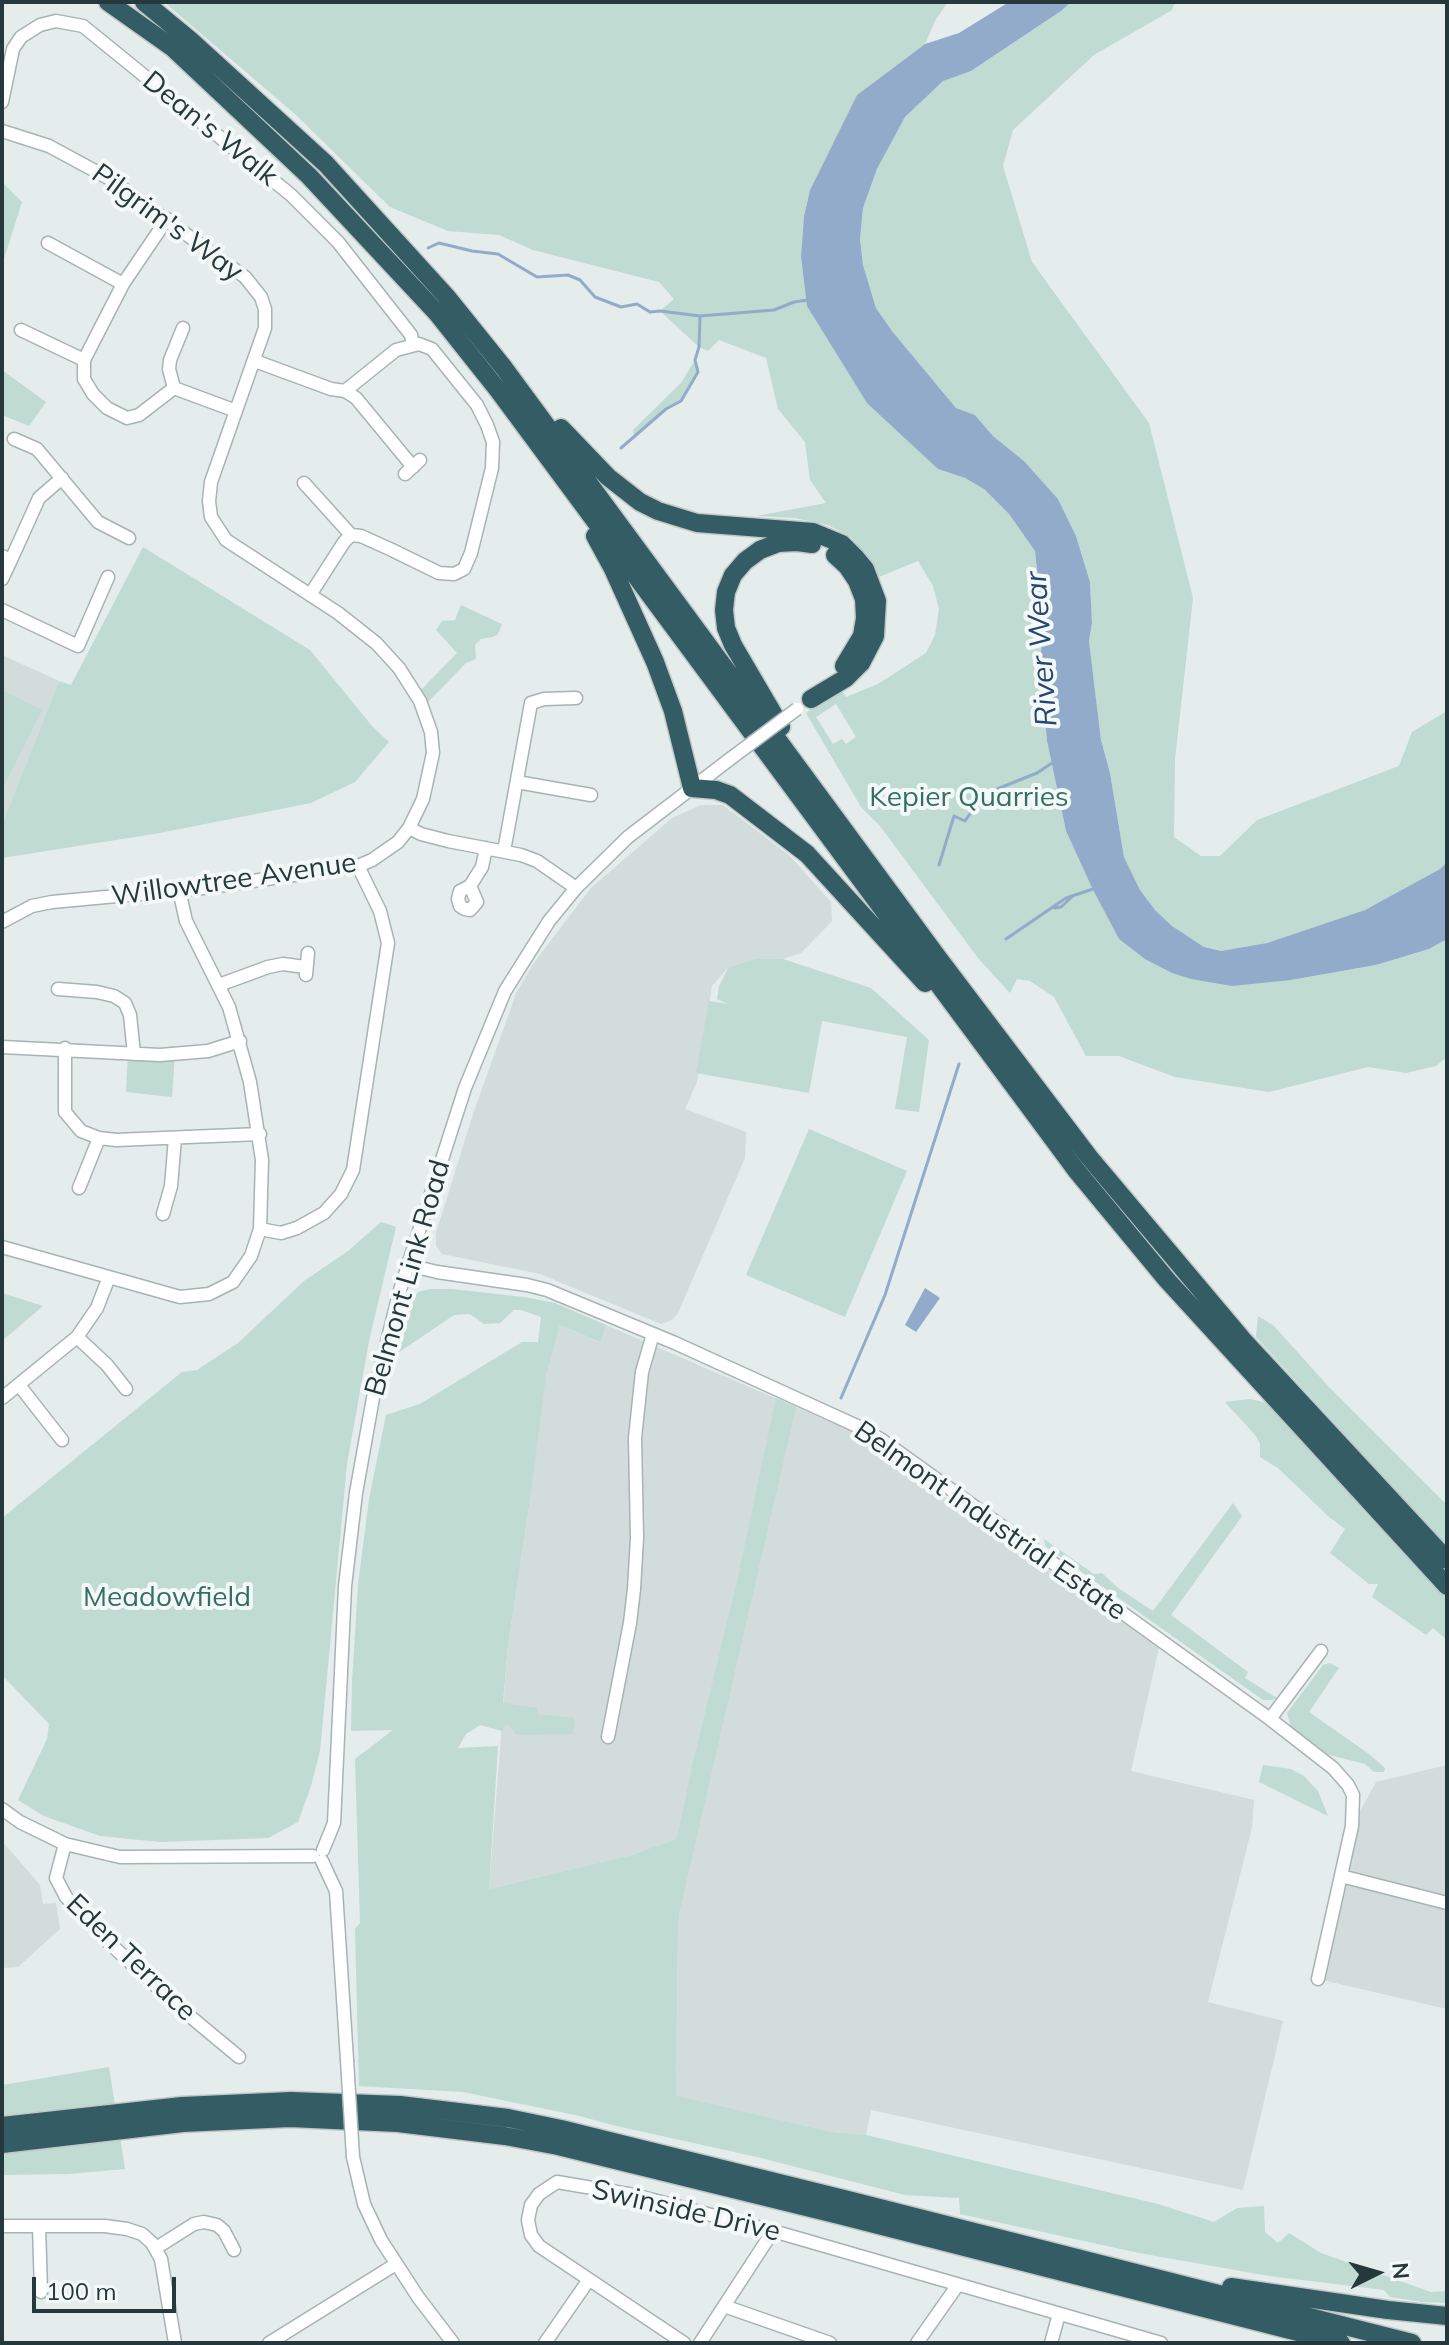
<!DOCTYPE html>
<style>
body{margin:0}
#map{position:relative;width:1449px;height:2345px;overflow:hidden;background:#e4ecec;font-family:Mulish,sans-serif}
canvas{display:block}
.frame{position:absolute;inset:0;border:4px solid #25393c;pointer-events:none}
.north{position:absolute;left:1337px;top:2233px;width:80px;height:80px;-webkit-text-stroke:6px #f4f9f8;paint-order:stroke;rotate:85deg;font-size:22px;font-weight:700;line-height:32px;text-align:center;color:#25393c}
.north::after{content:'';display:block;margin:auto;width:28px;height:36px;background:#25393c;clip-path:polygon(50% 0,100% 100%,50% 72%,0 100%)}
.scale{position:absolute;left:32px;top:2277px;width:144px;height:36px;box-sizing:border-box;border:4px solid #25393c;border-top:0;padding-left:10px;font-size:24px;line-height:28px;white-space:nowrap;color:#25393c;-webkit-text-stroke:6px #f4f9f8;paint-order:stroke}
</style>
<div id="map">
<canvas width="1449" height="2345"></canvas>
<div class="frame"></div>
<div class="north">N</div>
<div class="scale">100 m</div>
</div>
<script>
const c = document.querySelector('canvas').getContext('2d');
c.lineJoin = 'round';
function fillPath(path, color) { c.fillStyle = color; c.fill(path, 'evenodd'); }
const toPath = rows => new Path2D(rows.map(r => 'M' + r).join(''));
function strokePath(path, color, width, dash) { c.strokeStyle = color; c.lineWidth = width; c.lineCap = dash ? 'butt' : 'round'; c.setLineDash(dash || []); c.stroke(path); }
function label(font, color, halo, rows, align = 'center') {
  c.font = font + ' Mulish,sans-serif'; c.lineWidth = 8; c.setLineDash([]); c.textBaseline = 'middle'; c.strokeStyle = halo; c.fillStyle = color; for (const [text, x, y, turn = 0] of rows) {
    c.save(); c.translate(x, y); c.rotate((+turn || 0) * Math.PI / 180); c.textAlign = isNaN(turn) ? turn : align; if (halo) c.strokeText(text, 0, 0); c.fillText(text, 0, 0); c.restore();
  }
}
const built = toPath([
 [2,655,59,681,2,825],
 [701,805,723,805,789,855,831,902,832,921,801,953,783,959,755,959,729,967,712,986,697,1082,685,1109,746,1132,745,1158,678,1313,672,1320,661,1324,540,1274,442,1254,436,1246,436,1233,474,1111,517,991,536,960,591,888,672,818],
 [560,1325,599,1342,606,1325,851,1431,1159,1648,1131,1771,1254,1800,1252,1827,1208,2002,1283,2021,1243,2190,871,2110,866,2135,833,2132,676,2097,678,1924,681,1905,660,1846,632,1855,489,1889,508,1645,530,1500,545,1375],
 [1447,1765,1447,2009,1318,1979,1352,1826,1376,1782],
 [2,1841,40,1885,43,1904,56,1903,60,1929,18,1967,2,1968]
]);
const green = toPath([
 [164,2,948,2,936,19,925,44,857,95,810,190,804,216,801,256,938,469,965,478,984,489,1009,514,1035,551,1043,625,1040,666,1047,741,1066,831,1093,890,1119,939,1145,958,1172,973,1291,980,1376,965,1429,949,1447,939,1447,1057,1436,1066,1406,1073,1368,1067,1269,1092,1175,1077,1119,1056,1086,1056,1054,997,1030,981,1017,979,1010,993,978,958,880,826,861,807,806,713,839,687,846,697,878,684,926,653,935,635,939,609,933,586,918,561,879,577,871,562,851,537,828,525,795,518,756,516,826,503,810,480,805,442,778,409,766,358,719,340,708,351,699,347,660,311,674,299,659,282,533,250,499,235,448,231,390,207,295,114],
 [836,704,856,737,846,744,842,739,833,744,816,717],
 [1071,2,1175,2,1172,10,1094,55,1013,130,1003,166,1032,262,1149,423,1193,598,1175,759,1174,837,1201,856,1220,856,1257,820,1399,766,1412,732,1447,711,1447,862,1440,869,1365,910,1267,943,1221,951,1204,947,1172,926,1155,910,1140,890,1124,857,1110,773,1101,740,1089,641,1092,623,1090,582,1076,536,1058,499,1024,461,993,436,975,415,956,408,892,331,876,308,863,265,860,239,863,208,877,169,905,117,943,80,971,71,1061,11],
 [2,182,22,202,2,265],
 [695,360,698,372,681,401,666,409,634,436,633,430,681,383],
 [2,370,46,402,29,426,2,415],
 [143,547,310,650,372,726,389,742,355,782,311,803,160,833,2,858,2,825,59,681,71,685],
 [461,605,502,624,498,634,493,637,481,639,475,645,476,659,466,663,427,703,420,691,457,653,436,630,442,621,455,620],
 [2,690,42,710,2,790],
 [755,959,783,959,871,988,929,1040,919,1112,895,1109,907,1037,822,1021,809,1093,696,1073,709,1001,728,1004,717,999,719,986,729,967],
 [128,1053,175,1054,172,1097,126,1092],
 [809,1129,907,1171,845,1317,746,1275],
 [381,1222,396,1227,369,1341,347,1464,320,1751,311,1786,298,1822,268,1838,160,1842,100,1836,44,1816,18,1800,47,1739,49,1724,2,1675,2,1518,182,1372,197,1370,238,1343,304,1281,348,1251],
 [430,1289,452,1289,524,1297,555,1303,606,1325,600,1342,560,1325,546,1375,530,1500,508,1645,503,1703,537,1708,537,1714,575,1718,573,1734,517,1735,508,1724,504,1726,502,1731,480,1725,466,1734,458,1748,498,1746,489,1889,632,1855,677,1839,694,1758,737,1582,776,1398,796,1407,681,1905,678,1924,676,2096,832,2132,866,2135,1158,2204,1214,2222,1237,2208,1264,2206,1265,2232,1278,2243,1289,2233,1321,2253,1431,2292,1447,2291,1447,2303,1422,2302,1390,2297,1384,2290,1269,2276,1139,2253,960,2214,959,2198,905,2195,757,2157,612,2125,580,2116,463,2092,359,2086,355,1929,360,1923,355,1759,393,1730,351,1731,352,1682,358,1585,369,1499,386,1415,420,1404,522,1342,538,1342,541,1317,521,1310,514,1310,500,1323,484,1324,470,1314,454,1315,395,1355,410,1304,418,1292],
 [2,1293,43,1306,2,1341],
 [1258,1316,1274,1326,1328,1386,1447,1505,1447,1547,1256,1337],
 [1250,1399,1268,1403,1447,1598,1447,1640,1433,1628,1426,1635,1372,1597,1378,1584,1369,1584,1330,1553,1345,1529,1328,1516,1278,1468,1260,1457,1260,1444,1256,1436,1225,1402],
 [1233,1503,1242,1516,1171,1615,1248,1672,1245,1678,1277,1698,1272,1700,1263,1700,1045,1546,1044,1539,1094,1574,1102,1573,1118,1588,1153,1611],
 [1330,1663,1339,1668,1309,1712,1369,1754,1385,1768,1384,1772,1374,1772,1365,1764,1326,1754,1291,1728,1287,1713,1323,1665],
 [1263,1765,1291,1769,1304,1776,1318,1791,1328,1816,1259,1782],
 [109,2067,125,2169,68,2174,2,2175,2,2085]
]);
const water = toPath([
 [1009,2,1071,2,1061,11,971,71,943,81,905,117,877,169,863,208,860,239,863,265,876,308,892,331,956,408,975,415,993,436,1024,461,1058,499,1076,536,1090,582,1092,623,1089,641,1101,740,1110,773,1124,857,1140,890,1155,910,1172,926,1204,947,1221,951,1267,943,1365,910,1440,869,1447,862,1447,939,1429,949,1376,965,1291,980,1232,986,1191,979,1172,973,1145,959,1119,939,1093,890,1066,831,1047,741,1040,666,1043,625,1035,551,1009,514,984,489,965,478,938,469,867,403,807,306,801,256,804,216,810,190,857,95,925,44,959,33],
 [925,1288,940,1298,916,1332,905,1325]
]);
const stream = toPath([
 [428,248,439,243,472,251,498,254,537,277,568,275,580,280,595,297,621,307,637,304,650,312,660,311,700,316,774,310,794,302,808,300],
 [621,448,666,409,681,401,698,372,695,360,699,347,700,316],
 [997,789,1037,773,1055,761],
 [939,865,954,816,965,821,982,797],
 [1055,908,1061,907,1074,895],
 [1006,939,1066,898,1096,888],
 [841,1398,885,1295,959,1064]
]);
const minor = toPath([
 [2,102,13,49,21,37,40,25,56,21,83,26,291,195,338,242,411,335,413,345],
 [2,131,49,146,110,179,245,277,261,297,265,309,265,328,211,482,209,501,211,517,226,540,338,613,376,643,399,668,420,701,431,732,433,753,423,799,409,828,398,842,372,860,358,866,203,888,52,902,32,906,2,922],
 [167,219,123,284,84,360,84,379,93,394,107,408,127,418,139,415,174,388,236,411],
 [48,243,123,284],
 [21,330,84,360],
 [255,361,331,389,345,391,356,398,413,467],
 [174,388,169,369,170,360,183,328],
 [14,439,37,449,98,522,129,538],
 [405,474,420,460],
 [304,483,351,535],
 [2,556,11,560,39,498,62,478],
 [2,579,11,560],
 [310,595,344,542,351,535,361,536,392,550,439,573,454,574,464,569,471,553,492,468,493,442,487,425,477,405,432,349,419,344,396,350,345,391],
 [2,610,78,646,108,577],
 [517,782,591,795],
 [409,828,421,834,448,841,521,855,537,861,576,888],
 [504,851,531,703,544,699,576,698],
 [470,886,477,902,470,910,465,909,460,906,458,899,460,891,470,886,482,867,486,848],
 [306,975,308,953],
 [219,985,268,967,283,964,305,967],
 [58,989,97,992,114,996,125,1003,130,1015,134,1054],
 [2,1047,160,1055,208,1051,240,1041],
 [65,1048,65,1112,81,1131,99,1138,116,1140,260,1134],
 [79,1188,99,1138],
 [163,1214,171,1186,175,1138],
 [260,1229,281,1233,297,1228,324,1213,341,1194,353,1170,388,943,380,911,358,866],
 [2,1247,180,1297,209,1294,233,1282,251,1256,260,1229,262,1160,250,1082,229,1007,186,921,179,890],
 [408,1265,437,1272,527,1285,547,1290,675,1343,857,1426,882,1440,1270,1719,1333,1768,1348,1785,1353,1795,1352,1826,1318,1979],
 [77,1337,107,1365,126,1389],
 [19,1385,62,1440],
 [2,1398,77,1337,97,1308,109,1277],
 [1270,1719,1321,1651],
 [608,1737,630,1623,634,1589,637,1538,635,1438,642,1372,653,1334],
 [2,1809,20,1822,65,1844,120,1857,313,1856],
 [65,1844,56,1878,66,1897,107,1941,180,2008,239,2057],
 [323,1850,334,1823,345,1586,356,1493,373,1398,400,1290,465,1088,505,991,549,921,576,888,628,837,730,759],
 [322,1861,336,1891,347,2060],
 [1341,1876,1447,1903],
 [353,2157,364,2204,381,2240,418,2297,453,2343],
 [2,2226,105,2226,127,2229,142,2234,152,2243,161,2259,175,2343],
 [39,2226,41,2292],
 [156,2248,194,2224,204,2222,217,2225,224,2231,234,2250],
 [724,2306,830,2343],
 [269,2343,396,2264],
 [545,2343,588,2281],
 [684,2343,539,2246,531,2235,528,2220,531,2205,539,2194,557,2182,634,2195,773,2231,1161,2343],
 [700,2343,773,2231],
 [917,2343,957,2286],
 [1051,2343,1059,2314]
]);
const highway = toPath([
 [108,2,173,48,309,176,436,312,498,390,1076,1170,1167,1280,1447,1586],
 [144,2,190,40,326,164,446,296,504,368,939,959,1089,1157,1243,1340,1447,1560],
 [561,428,608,477,640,502,658,511,697,523,813,532,842,544,855,557,865,569,877,601,875,636,861,663,846,678,811,699],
 [595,536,613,569,655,662,673,711,692,788,716,790,730,795,807,854,925,983],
 [835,555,847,566,857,581,864,599,865,618,862,636,844,666],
 [781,727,733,645,726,628,724,610,726,592,733,575,745,561,760,550,778,543,797,542,812,544],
 [2,2126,182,2106,291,2101,400,2105,508,2118,561,2129,852,2201,1412,2343],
 [2,2144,183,2123,290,2118,398,2123,505,2136,558,2146,839,2215,1341,2343],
 [1231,2287,1388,2310,1447,2316]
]);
const minorBridge = toPath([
 [730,759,797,709],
 [347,2060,353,2157]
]);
const streetNames = [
 ["Dean's Walk",210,129,39],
 ["Pilgrim's Way",167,223,36],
 ["Willowtree Avenue",234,880,-8],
 ["Belmont Link Road",408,1278,-74],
 ["Belmont Industrial Estate",990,1521,35],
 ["Eden Terrace",131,1958,44],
 ["Swinside Drive",686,2211,13]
];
const parkNames = [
 ["Kepier Quarries",969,798],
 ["Meadowfield",167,1598]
];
const waterNames = [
 ["River Wear",1042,649,-94]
];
fillPath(built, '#d2dcdb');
fillPath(green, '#bfdbd2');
fillPath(water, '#92abcb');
strokePath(stream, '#92abcb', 3);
strokePath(minor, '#a7b3b4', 15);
strokePath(highway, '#c2c8c8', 21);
strokePath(minor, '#fff', 12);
strokePath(highway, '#345c65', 18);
strokePath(minorBridge, '#a7b3b4', 15, []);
strokePath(minorBridge, '#fff', 12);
label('28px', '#25393c', '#f4f9f8', streetNames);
label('28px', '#336f62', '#f4f9f8', parkNames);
label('italic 30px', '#254672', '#f4f9f8', waterNames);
</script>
